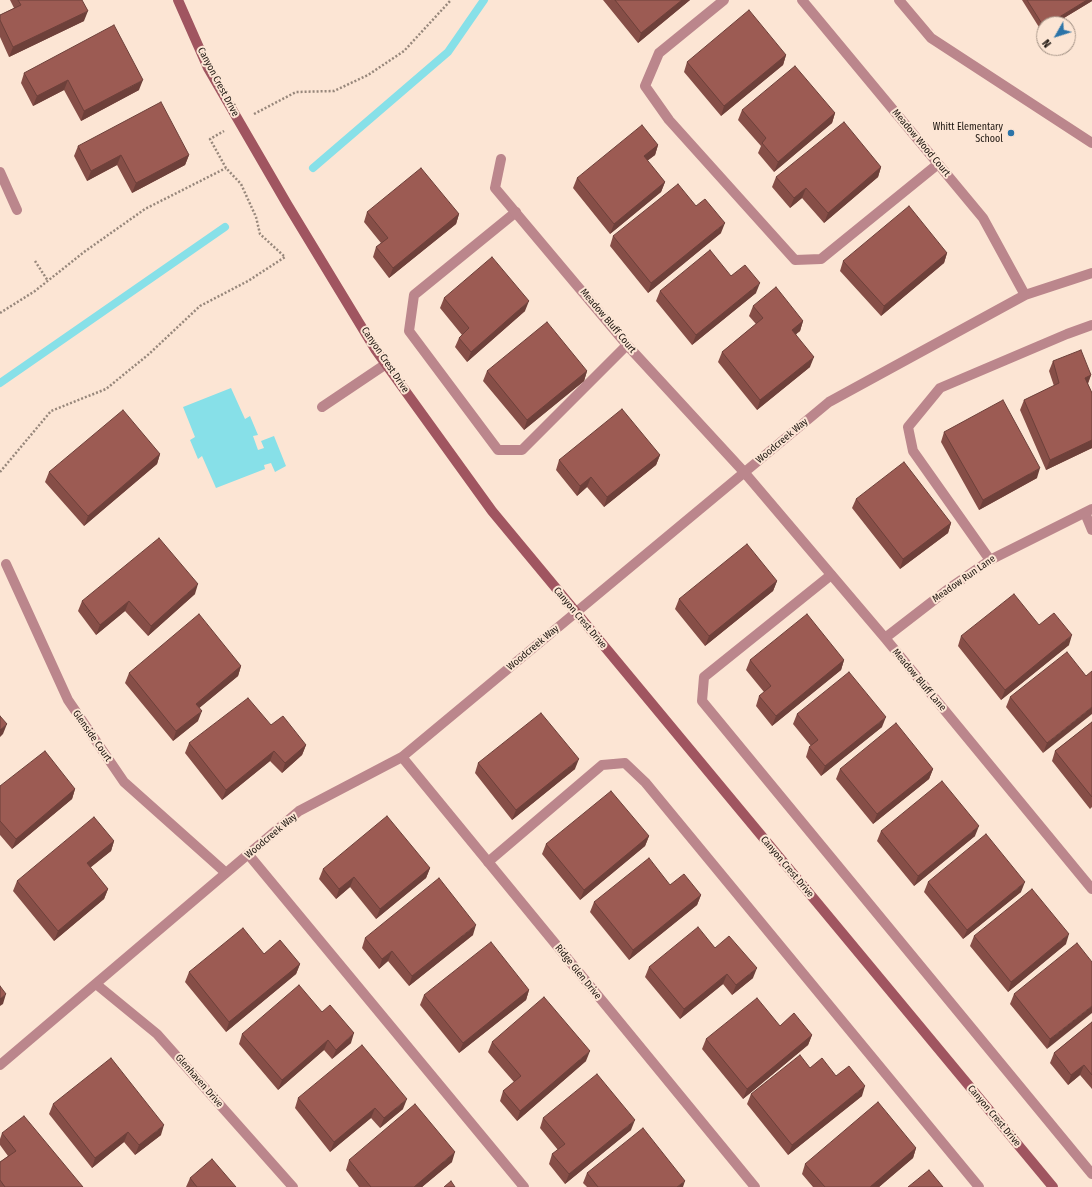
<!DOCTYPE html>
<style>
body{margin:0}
#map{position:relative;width:1092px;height:1187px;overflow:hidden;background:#fce5d4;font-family:"Fira Sans Condensed",sans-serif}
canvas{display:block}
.north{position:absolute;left:1036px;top:16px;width:40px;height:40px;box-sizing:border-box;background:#fce5d4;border:1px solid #a39285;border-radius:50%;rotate:231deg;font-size:11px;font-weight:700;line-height:16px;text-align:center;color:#1d150f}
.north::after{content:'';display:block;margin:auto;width:14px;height:18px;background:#2c74a8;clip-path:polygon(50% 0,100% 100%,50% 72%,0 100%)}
</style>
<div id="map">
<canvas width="1092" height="1187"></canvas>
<div class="north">N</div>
</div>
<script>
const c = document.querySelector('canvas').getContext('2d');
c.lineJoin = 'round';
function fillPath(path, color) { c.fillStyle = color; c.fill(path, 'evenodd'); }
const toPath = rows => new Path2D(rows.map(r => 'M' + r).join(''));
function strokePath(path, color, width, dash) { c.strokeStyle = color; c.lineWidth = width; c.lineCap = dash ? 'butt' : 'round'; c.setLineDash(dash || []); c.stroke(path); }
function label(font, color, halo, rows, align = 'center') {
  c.font = font + ' "Fira Sans Condensed",sans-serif'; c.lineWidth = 4; c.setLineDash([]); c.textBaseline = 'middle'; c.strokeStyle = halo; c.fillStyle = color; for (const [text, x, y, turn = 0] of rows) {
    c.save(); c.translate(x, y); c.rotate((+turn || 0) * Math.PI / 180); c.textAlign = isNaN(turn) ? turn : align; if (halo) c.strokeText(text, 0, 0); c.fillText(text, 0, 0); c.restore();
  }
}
const water = toPath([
 [231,388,245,419,250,416,258,435,253,436,258,450,264,448,261,441,274,436,286,466,275,472,271,463,264,465,265,469,216,488,202,456,198,459,190,440,195,437,183,407]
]);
const stream = toPath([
 [313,168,448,52,484,0],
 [0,383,225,227]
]);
const path = toPath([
 [254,114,296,92,334,91,368,75,404,51,451,0],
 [35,261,48,281],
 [0,313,35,291,84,252,145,209,226,168],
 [0,472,51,411,106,389,149,354,200,306,248,281,285,257,260,234,256,217,241,184,226,168,210,139,224,131]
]);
const lane = toPath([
 [724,0,659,53,645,86,669,120,795,260,821,259,938,164],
 [899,0,931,38,1092,143],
 [516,212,414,295,409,331,498,450,522,450,627,345],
 [322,407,386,364],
 [1085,513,1092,530],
 [990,560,913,451,908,427,940,388,1067,334,1092,325],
 [831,575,704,677,702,701,1092,1174],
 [248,854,524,1187],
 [488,862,602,765,625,763,645,782,979,1187]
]);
const street = toPath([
 [802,0,983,218,1025,295],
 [501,159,495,188,627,345,744,472,885,638,1092,889],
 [0,172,17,210],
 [6,564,68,700,124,782,226,873],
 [885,638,951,587,990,560,1092,509],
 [402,757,755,1187],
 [96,984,157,1034,293,1187],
 [0,1065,299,811,402,757,829,402,1025,295,1092,273]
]);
const secondary = toPath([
 [178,0,208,68,287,204,375,349,492,511,1053,1187]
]);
const wall = toPath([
 [10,0,82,0,84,21,9,57,0,37,0,15,14,8],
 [603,0,690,0,638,43],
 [1022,0,1092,0,1092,1,1054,24,1044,24,1044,30,1042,32],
 [786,55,783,65,721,116,684,72,687,62],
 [24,73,139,90,81,121,64,90,33,106,21,83],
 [742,110,835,113,832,123,774,172,758,153,761,146,738,120],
 [658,145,655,155,647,161,665,182,661,192,610,234,573,188,577,178],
 [78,146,189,155,185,165,132,193,117,165,87,181,74,156],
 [881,167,878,177,824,223,802,198,790,208,772,187,776,177],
 [696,206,721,233,648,293,610,246,613,236],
 [367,212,459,214,456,224,389,278,373,257,376,247,381,243,364,222],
 [947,253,944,263,881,316,840,271,843,261],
 [731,276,756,293,692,345,656,301,660,291],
 [444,298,525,311,467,362,455,347,459,338,462,335,440,308],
 [753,306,803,321,800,331,796,334,810,367,757,410,718,362,722,352,756,324,749,316],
 [1053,361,1091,375,1088,384,1092,393,1092,448,1046,470,1020,410,1024,400,1054,386,1049,371],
 [487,371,587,371,584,381,524,430,483,381],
 [944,432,1037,478,979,510,941,442],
 [160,454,157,464,84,526,45,482,49,472],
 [660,455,656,465,604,507,587,487,577,496,556,470,559,460],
 [856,499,951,523,948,533,900,569,852,508],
 [777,581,773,591,705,646,675,609,679,599],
 [195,594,148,636,125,611,96,635,78,611,82,601],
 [1039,625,1069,645,1001,700,958,646,961,636],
 [750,660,844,660,841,670,772,726,756,706,759,696,764,692,746,670],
 [241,666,238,676,199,708,198,721,173,741,125,683,129,673],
 [1086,676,1043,753,1006,707,1010,697],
 [797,714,882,727,821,776,806,757,809,747,811,746,793,724],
 [1092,722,1092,807,1090,809,1052,761,1055,751],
 [271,725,306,745,302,755,282,773,270,761,222,800,185,753,189,743],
 [478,763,575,769,512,820,475,773],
 [840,769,933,769,929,779,873,824,836,779],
 [0,786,75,789,72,799,12,849,0,835],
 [881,831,975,836,914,886,877,841],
 [649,836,645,846,580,900,542,854,546,844],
 [114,841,111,851,90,868,108,889,104,899,54,941,13,891,17,881],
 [430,868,426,878,376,919,350,887,336,899,319,879,323,869],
 [928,882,1021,892,963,939,924,892],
 [670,885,701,895,697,905,629,960,590,912,594,902],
 [473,935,409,986,388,961,379,969,362,948,365,938],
 [974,936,1066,944,1008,992,970,946],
 [715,948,753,978,732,995,723,984,680,1019,645,977,649,967],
 [264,954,300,964,296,974,226,1032,185,982,189,972],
 [1092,962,1047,1049,1010,1004,1014,994],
 [529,990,526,1000,459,1053,420,1005,424,995],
 [322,1012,351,1043,332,1059,324,1050,278,1090,239,1044,242,1034],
 [1092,1022,1092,1089,1080,1075,1068,1085,1050,1063,1054,1053],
 [780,1026,812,1035,808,1045,743,1099,702,1049,706,1039],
 [492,1042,586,1061,517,1121,500,1101,503,1091,514,1082,488,1052],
 [810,1068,862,1096,788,1155,747,1104,751,1094],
 [298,1098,403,1109,380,1128,371,1118,330,1152,295,1108],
 [53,1104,161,1135,135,1155,124,1142,92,1168,49,1114],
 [543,1118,631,1130,565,1184,549,1164,552,1154,558,1150,540,1128],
 [2,1133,83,1187,0,1187,0,1162,8,1156,0,1145,0,1139],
 [916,1148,913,1158,879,1187,813,1187,802,1174,805,1164],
 [349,1160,452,1162,422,1187,359,1187,346,1170],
 [587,1173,683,1187,587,1187,583,1183],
 [190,1178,236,1187,186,1187]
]);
const shadedWall = toPath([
 [682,0,690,0,638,43,641,33],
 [1087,0,1092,0,1092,1,1054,24,1048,24],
 [88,11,84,21,9,57,13,47],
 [786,55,783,65,721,116,724,106],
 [68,80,64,90,33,106,37,96],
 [143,80,139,90,81,121,84,111],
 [835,113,832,123,774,172,778,162],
 [658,145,655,155,640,166,644,156],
 [121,155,117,165,87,181,91,171],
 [189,155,185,165,132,193,136,183],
 [881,167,878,177,824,223,828,213],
 [665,182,661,192,610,234,614,224],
 [806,188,802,198,790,208,794,198],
 [459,214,456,224,389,278,393,268],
 [725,223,721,233,648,293,651,283],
 [947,253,944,263,881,316,884,306],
 [760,283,756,293,692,345,696,335],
 [529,301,525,311,467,362,471,352],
 [803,321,800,331,789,340,792,330],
 [814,357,810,367,757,410,760,400],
 [587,371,584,381,524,430,527,420],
 [1091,375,1087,385,1085,378],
 [1092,440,1092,448,1046,470,1050,460],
 [160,454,157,464,84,526,88,516],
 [660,455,656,465,604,507,607,497],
 [1040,468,1037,478,979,510,983,500],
 [591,477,587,487,577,496,580,486],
 [951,523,948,533,900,569,903,559],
 [777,581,773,591,705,646,709,636],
 [198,584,195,594,148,636,151,626],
 [129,601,125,611,96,635,100,625],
 [1072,635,1069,645,1001,700,1005,690],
 [844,660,841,670,772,726,776,716],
 [241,666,238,676,192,714,196,704],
 [1092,707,1092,714,1043,753,1047,743],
 [202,711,198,721,173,741,176,731],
 [886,717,882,727,821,776,825,766],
 [7,724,3,734,0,737,0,730],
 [306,745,302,755,282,773,285,763],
 [274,751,270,761,222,800,226,790],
 [579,759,575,769,512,820,516,810],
 [933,769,929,779,873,824,877,814],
 [75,789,72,799,12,849,16,839],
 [979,826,975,836,914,886,918,876],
 [649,836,645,846,580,900,584,890],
 [114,841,111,851,83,873,87,863],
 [430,868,426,878,376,919,380,909],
 [354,877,350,887,336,899,339,889],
 [1025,882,1021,892,963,939,967,930],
 [108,889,104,899,54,941,58,931],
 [701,895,697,905,629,960,633,950],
 [476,925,473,935,409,986,412,976],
 [1069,934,1066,944,1008,992,1011,982],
 [392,951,388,961,379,969,382,959],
 [300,964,296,974,226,1032,229,1022],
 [757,968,753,978,732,995,736,985],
 [727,974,723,984,680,1019,684,1009],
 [529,990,526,1000,459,1053,463,1043],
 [6,994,3,1004,0,1006,0,999],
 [1092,1006,1092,1013,1047,1049,1050,1039],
 [354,1033,351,1043,332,1059,336,1050],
 [812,1035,808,1045,743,1099,747,1089],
 [328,1040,324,1050,278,1090,282,1080],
 [590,1051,586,1061,517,1121,520,1111],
 [1084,1065,1080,1075,1068,1085,1071,1075],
 [865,1086,862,1096,788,1155,792,1145],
 [407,1099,403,1109,380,1128,384,1118],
 [375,1108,371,1118,330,1152,334,1142],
 [635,1120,631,1130,565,1184,569,1174],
 [164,1125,161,1135,135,1155,139,1145],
 [128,1132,124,1142,92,1168,95,1158],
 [916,1148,913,1158,879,1187,870,1187],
 [455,1152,452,1162,422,1187,414,1187],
 [685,1181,683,1187,677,1187]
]);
const building = toPath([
 [18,0,82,0,88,11,13,47,0,20,0,15,21,5,18,0],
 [615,0,682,0,641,33,615,0],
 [1027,0,1087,0,1048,24,1044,24,1044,27,1027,0],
 [749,10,786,55,724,106,687,62,749,10],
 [114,25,143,80,84,111,68,80,37,96,24,73,114,25],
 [795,66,835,113,778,162,762,143,766,138,742,110,795,66],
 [161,102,189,155,136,183,121,155,91,171,78,146,161,102],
 [844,122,881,167,828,213,806,188,794,198,776,177,844,122],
 [642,125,658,145,644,156,665,182,614,224,577,178,642,125],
 [421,168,459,214,393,268,376,247,388,238,367,212,421,168],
 [678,184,696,206,705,199,725,223,651,283,613,236,678,184],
 [909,206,947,253,884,306,843,261,909,206],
 [710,250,731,276,745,265,760,283,696,335,660,291,710,250],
 [492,257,529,301,471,352,459,338,469,328,444,298,492,257],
 [776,287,803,321,792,330,814,357,760,400,722,352,763,318,753,306,776,287],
 [547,322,587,371,527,420,487,371,547,322],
 [1081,350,1091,375,1085,378,1092,393,1092,440,1050,460,1024,400,1059,383,1053,361,1081,350],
 [1003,400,1040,468,983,500,944,432,1003,400],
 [622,409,660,455,607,497,591,477,580,486,559,460,622,409],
 [123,410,160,454,88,516,49,472,123,410],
 [904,462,951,523,903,559,856,499,904,462],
 [159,538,198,584,151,626,129,601,100,625,82,601,159,538],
 [747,544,777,581,709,636,679,599,747,544],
 [1014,594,1039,625,1054,613,1072,635,1005,690,961,636,1014,594],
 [199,614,241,666,196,704,202,711,176,731,129,673,199,614],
 [807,614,844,660,776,716,759,696,771,686,750,660,807,614],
 [1067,652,1086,676,1092,671,1092,707,1047,743,1010,697,1067,652],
 [849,672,886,717,825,766,809,747,818,740,797,714,849,672],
 [248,698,271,725,283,716,306,745,285,763,274,751,226,790,189,743,248,698],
 [541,713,579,759,516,810,478,763,541,713],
 [0,716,7,724,0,730,0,716],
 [1092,722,1092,797,1055,751,1092,722],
 [896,723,933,769,877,814,840,769,896,723],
 [45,751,75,789,16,839,0,821,0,786,45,751],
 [942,781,979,826,918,876,881,831,942,781],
 [611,791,649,836,584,890,546,844,611,791],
 [387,816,430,868,380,909,354,877,339,889,323,869,387,816],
 [94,817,114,841,87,863,108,889,58,931,17,881,94,817],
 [986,834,1025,882,967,930,928,882,986,834],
 [649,858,670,885,684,874,701,895,633,950,594,902,649,858],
 [439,878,476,925,412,976,392,951,382,959,365,938,439,878],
 [1032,889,1069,934,1011,982,974,936,1032,889],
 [698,927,715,948,729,936,757,968,736,985,727,974,684,1009,649,967,698,927],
 [243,928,264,954,280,940,300,964,229,1022,189,972,243,928],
 [491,942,529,990,463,1043,424,995,491,942],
 [1077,943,1092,962,1092,1006,1050,1039,1014,994,1077,943],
 [299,985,322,1012,330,1005,354,1033,336,1050,328,1040,282,1080,242,1034,299,985],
 [0,986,6,994,0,999,0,986],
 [544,997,590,1051,520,1111,503,1091,521,1076,492,1042,544,997],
 [757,998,780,1026,794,1013,812,1035,747,1089,706,1039,757,998],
 [1092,1022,1092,1075,1084,1065,1071,1075,1054,1053,1092,1022],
 [362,1045,407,1099,384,1118,375,1108,334,1142,298,1098,362,1045],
 [800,1055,810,1068,822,1058,836,1076,849,1066,865,1086,792,1145,751,1094,800,1055],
 [111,1058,164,1125,139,1145,128,1132,95,1158,53,1104,111,1058],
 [597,1074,635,1120,569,1174,552,1154,565,1144,543,1118,597,1074],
 [878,1102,916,1148,870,1187,825,1187,805,1164,878,1102],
 [415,1104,455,1152,414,1187,371,1187,349,1160,415,1104],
 [24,1116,83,1187,5,1187,0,1180,0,1162,16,1151,2,1133,24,1116],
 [643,1128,685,1181,677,1187,598,1187,587,1173,643,1128],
 [212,1159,236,1187,197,1187,190,1178,212,1159],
 [929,1170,943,1187,908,1187,929,1170],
 [451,1181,455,1187,444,1187,451,1181]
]);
const markers = [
 [1011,133,4,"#2c74a8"]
];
const streetNames = [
 ["Canyon Crest Drive",218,82,62],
 ["Meadow Wood Court",921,143,50],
 ["Meadow Bluff Court",608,321,50],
 ["Canyon Crest Drive",385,360,56],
 ["Woodcreek Way",782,441,-40],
 ["Meadow Run Lane",964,579,-35],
 ["Canyon Crest Drive",580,618,50],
 ["Woodcreek Way",533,648,-40],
 ["Meadow Bluff Lane",919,680,50],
 ["Glenside Court",92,736,55],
 ["Woodcreek Way",271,836,-40],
 ["Canyon Crest Drive",787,867,50],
 ["Ridge Glen Drive",578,972,51],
 ["Glenhaven Drive",199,1081,49],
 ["Canyon Crest Drive",994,1116,50]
];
const poiNames = [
 ["Whitt Elementary",1003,127],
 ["School",1003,139]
];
fillPath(water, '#87e0e8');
strokePath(stream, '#87e0e8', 8);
strokePath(path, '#97877b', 2.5, [2, 2]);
strokePath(lane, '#bb868c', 10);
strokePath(street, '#bb868c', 10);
strokePath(secondary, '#a05560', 10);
fillPath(wall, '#864e47');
fillPath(shadedWall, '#6d403a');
fillPath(building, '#9c5b53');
strokePath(building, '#6d403a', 1);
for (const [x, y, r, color] of markers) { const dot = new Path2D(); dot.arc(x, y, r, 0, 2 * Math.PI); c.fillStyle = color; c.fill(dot); strokePath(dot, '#fce5d4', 1.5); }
label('10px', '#1d150f', '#fce5d4', streetNames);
label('10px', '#1d150f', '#fce5d4', poiNames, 'right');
</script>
